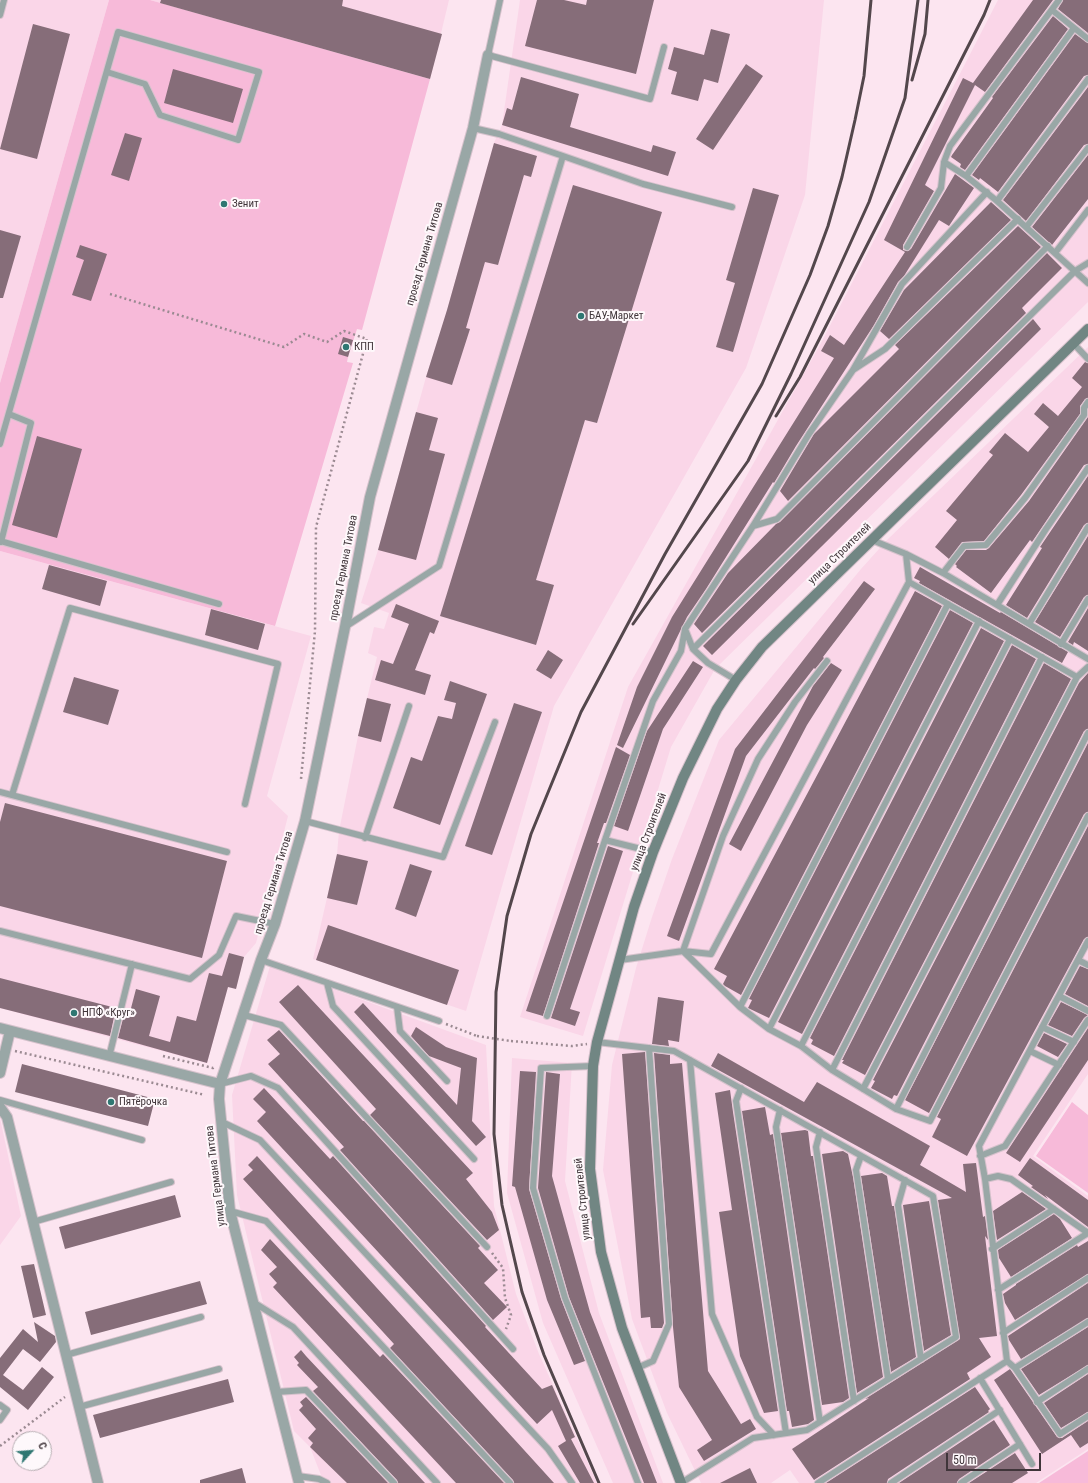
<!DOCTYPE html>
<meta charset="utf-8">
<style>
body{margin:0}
#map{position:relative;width:1088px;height:1483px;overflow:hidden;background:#fce5f0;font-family:"Roboto Condensed",sans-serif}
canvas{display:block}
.north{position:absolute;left:12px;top:1431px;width:40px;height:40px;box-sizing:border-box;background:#fef8fb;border:1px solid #b2aaae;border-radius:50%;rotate:64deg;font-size:11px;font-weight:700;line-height:16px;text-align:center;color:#40353a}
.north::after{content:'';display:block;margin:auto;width:14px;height:18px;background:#2f7772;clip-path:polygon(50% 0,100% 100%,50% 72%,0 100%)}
.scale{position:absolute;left:946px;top:1453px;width:95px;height:18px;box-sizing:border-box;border:2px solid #40353a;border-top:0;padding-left:5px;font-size:12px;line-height:14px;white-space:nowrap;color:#40353a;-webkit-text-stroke:3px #fef8fb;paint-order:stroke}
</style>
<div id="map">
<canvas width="1088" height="1483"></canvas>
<div class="north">С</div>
<div class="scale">50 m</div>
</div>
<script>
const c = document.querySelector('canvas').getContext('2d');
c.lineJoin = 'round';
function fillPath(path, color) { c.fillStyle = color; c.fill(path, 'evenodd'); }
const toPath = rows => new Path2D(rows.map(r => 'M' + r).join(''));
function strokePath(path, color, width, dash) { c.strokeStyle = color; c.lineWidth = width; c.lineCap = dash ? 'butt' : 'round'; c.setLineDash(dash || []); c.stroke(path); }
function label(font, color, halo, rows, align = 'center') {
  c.font = font + ' "Roboto Condensed",sans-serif'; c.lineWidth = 4; c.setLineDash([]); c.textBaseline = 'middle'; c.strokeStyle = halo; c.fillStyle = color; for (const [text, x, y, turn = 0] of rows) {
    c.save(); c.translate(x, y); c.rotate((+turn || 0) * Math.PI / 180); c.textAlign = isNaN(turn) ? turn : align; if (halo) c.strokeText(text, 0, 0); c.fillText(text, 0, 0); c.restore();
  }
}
const built = toPath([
 [0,0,109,0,0,383],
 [150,0,449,0,430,79],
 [520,0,824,0,805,195,746,368,554,706,466,1011,313,959,337,854,339,831,358,736,377,657,368,653,374,627,384,629,389,613,361,603,378,550,426,377,444,321,485,174,494,143,502,125],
 [998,0,1088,0,1088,302,715,669,671,747,583,1036,520,1017,628,687,821,343],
 [1088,347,1088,1074,1033,1156,1088,1196,1088,1449,1036,1483,799,1483,790,1470,771,1483,701,1483,667,1413,632,1319,603,1170,612,1065,636,968,652,917,672,859,719,740,861,569,888,539],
 [0,551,311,636,267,796,288,816,256,943,244,957,236,989,228,987,207,1063,0,1008],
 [270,966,486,1045,494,1206,516,1294,539,1354,597,1483,324,1483,310,1447,294,1431,237,1195,232,1095],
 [512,1058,572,1063,565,1181,599,1313,663,1483,613,1483,543,1323,507,1193],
 [0,1118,21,1216,0,1245]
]);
const green = toPath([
 [109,0,150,0,430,79,362,330,357,329,348,357,347,362,353,363,275,626,0,551,0,383],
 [1072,1102,1088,1115,1088,1193,1036,1156],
 [1088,1451,1088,1483,1039,1483]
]);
const building = toPath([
 [161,0,343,0,342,6,442,34,430,79,160,3],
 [537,0,564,0,586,5,587,0,654,0,636,74,525,46],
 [1033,0,1053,0,985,92,975,85,925,185,934,191,903,245,903,250,907,251,911,249,955,174,974,188,949,226,939,220,904,276,898,282,874,325,796,446,774,483,773,482,706,589,687,617,623,748,617,745,637,687,672,617,834,358,821,351,830,335,844,345,905,252,884,240,963,78,973,83],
 [1063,0,1088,0,1088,33,1058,9],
 [1053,16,1068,29,965,170,960,167,961,164,951,157,952,155,993,98,992,97],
 [33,24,70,34,37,159,0,149],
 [711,29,730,34,718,83,704,79,698,101,671,94,677,72,668,69,674,47,704,55],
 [1075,34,1088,43,1088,75,1084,76,998,192,980,178,979,180,972,175],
 [746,64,763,76,713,150,696,139],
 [173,69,243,89,233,123,164,103],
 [521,77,579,94,570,127,651,152,653,145,676,152,668,176,502,125,507,108,512,110],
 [1088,87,1088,144,1084,145,1026,221,1003,200],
 [125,133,142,138,129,181,111,175],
 [494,143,537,156,531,177,524,175,498,265,485,262,466,328,470,329,452,385,426,377,447,310],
 [1088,155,1088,199,1052,245,1032,227],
 [573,185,662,212,597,423,585,420,536,580,554,585,536,645,440,616],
 [753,188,779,195,733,352,716,347,735,283,726,280],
 [991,202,1011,220,889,339,880,331,904,290],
 [1018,226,1041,247,788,501,780,491,814,434,899,349,895,345],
 [0,230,21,236,3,298,0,298],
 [80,245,107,254,91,301,72,295,84,260,76,257],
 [1047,253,1062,268,1022,308,1026,313,702,633,694,624,728,573,776,524,780,522],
 [1033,319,1041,329,712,655,703,646,709,640],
 [343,337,353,340,348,357,338,354],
 [1085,362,1088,363,1088,398,1085,399,1080,406,1080,414,1021,495,984,541,962,542,949,559,935,547,957,520,946,511,993,455,989,452,1005,433,1028,452,1049,427,1034,414,1043,403,1058,416,1082,387,1072,378],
 [416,412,438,418,429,450,445,454,416,560,378,550],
 [1088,417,1088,464,1084,465,1032,542,1030,540,991,593,956,567,957,566,955,564,966,550,986,550,989,548,1029,501],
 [37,436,82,449,57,538,12,525],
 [1088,476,1088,523,1084,525,1027,618,1006,605,1042,548,1040,547],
 [1088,536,1088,595,1084,597,1060,637,1035,622],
 [49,565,107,581,100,606,42,589],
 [920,567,1000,613,1001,612,1068,652,1062,663,919,583,920,581,914,578],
 [864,581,875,589,823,657,824,658,815,669,814,668,746,756,679,941,667,936,735,749],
 [915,591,942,606,741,995,725,986,723,984,727,976,714,969],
 [396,604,439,621,434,634,430,632,415,670,431,675,425,695,375,680,381,660,393,664,409,624,391,617],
 [1088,608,1088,651,1074,642,1073,645,1068,642],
 [211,609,265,624,258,650,205,635],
 [950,610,973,623,769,1018,748,1008,752,1000,749,999],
 [981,628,1004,641,802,1034,778,1022],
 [1012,645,1036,659,834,1056,811,1044,813,1040,810,1038],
 [548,650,563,660,551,679,536,670],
 [693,661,703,667,663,729,628,831,614,826,647,731],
 [831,663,842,670,807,725,741,851,729,844,813,686],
 [1044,663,1071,679,865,1075,842,1063,844,1060,842,1060],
 [1088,673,1088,729,1084,731,897,1096,894,1095,892,1099,871,1088,875,1081,873,1080,1079,683],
 [74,677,119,690,108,725,63,712],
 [450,681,487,694,440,825,393,808,411,757,422,761,438,716,452,719,456,703,444,700],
 [367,698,391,704,381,742,358,736],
 [514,703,542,712,492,855,465,846],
 [1088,743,1088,812,1084,814,929,1113,905,1100],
 [616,747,630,755,606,823,604,823,597,843,599,843,543,1016,526,1011],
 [5,803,227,861,202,958,0,906,0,822],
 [1088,826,1088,937,1084,939,967,1156,932,1137,941,1119,937,1117],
 [608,846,623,851,570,1009,580,1012,575,1026,551,1018],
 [337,854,368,861,357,905,327,898],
 [410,864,432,871,416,917,395,909],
 [328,925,459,970,447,1005,316,960],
 [229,953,244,957,236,989,228,987,207,1063,118,1038,125,1011,130,1012,136,989,160,996,149,1036,170,1042,177,1016,196,1021,209,973,222,976],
 [1080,966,1088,969,1088,1006,1065,994],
 [0,978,116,1008,110,1036,0,1008],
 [298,985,473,1173,466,1179,492,1212,499,1230,487,1240,370,1115,376,1109,279,1002],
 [658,997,684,1001,679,1042,668,1040,669,1046,652,1044],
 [1061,1002,1088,1015,1084,1018,1072,1036,1048,1025],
 [363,1003,457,1105,461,1068,429,1056,411,1036,416,1027,446,1047,477,1058,472,1121,486,1137,476,1146,354,1012],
 [1088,1028,1088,1060,1020,1162,1006,1153],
 [279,1030,363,1121,364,1121,480,1246,478,1248,498,1270,484,1283,507,1307,493,1320,340,1150,344,1147,268,1064,280,1054,267,1040],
 [1044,1033,1067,1044,1058,1057,1037,1046],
 [645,1052,664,1323,662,1328,651,1328,650,1317,641,1318,622,1054],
 [654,1053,670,1055,670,1064,682,1063,708,1371,741,1424,750,1419,756,1429,704,1461,697,1450,712,1440,679,1387,673,1327,673,1324],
 [718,1053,804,1102,817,1082,930,1146,920,1165,966,1192,963,1164,976,1163,983,1217,985,1216,988,1240,985,1236,997,1336,979,1338,991,1357,967,1373,970,1379,814,1480,792,1449,869,1398,865,1399,960,1339,938,1200,952,1198,711,1066],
 [22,1064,155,1099,148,1126,15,1092],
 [520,1071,536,1072,529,1189,561,1299,585,1361,574,1365,547,1300,515,1187,512,1186],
 [546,1072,560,1074,552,1176,590,1312,657,1483,644,1483,593,1357,569,1297,538,1188],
 [264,1088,330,1159,333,1156,486,1326,485,1327,542,1389,552,1385,575,1437,571,1439,594,1483,580,1483,558,1446,566,1441,552,1410,537,1424,257,1121,266,1112,253,1099],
 [730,1090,733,1112,778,1411,764,1413,740,1356,719,1212,732,1210,715,1093],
 [765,1107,770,1135,773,1134,814,1420,808,1424,792,1427,789,1411,787,1411,742,1111],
 [805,1130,808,1131,811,1156,813,1156,849,1398,843,1402,822,1405,781,1133],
 [843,1151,848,1154,853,1177,883,1377,857,1393,822,1154],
 [257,1156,554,1483,514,1483,513,1480,390,1348,394,1344,243,1179,253,1170,248,1165],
 [1030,1158,1088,1200,1088,1227,1045,1195,1048,1199,1031,1187,1033,1186,1018,1175],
 [882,1173,887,1176,892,1206,894,1206,916,1357,891,1372,861,1176],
 [1022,1192,1046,1209,997,1240,993,1211],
 [175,1195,181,1217,65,1249,59,1227],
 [929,1201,951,1335,924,1351,903,1205],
 [1054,1214,1060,1219,1072,1238,1011,1277,999,1258,998,1250],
 [270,1239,380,1357,383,1354,504,1483,456,1483,273,1287,277,1283,269,1274,277,1267,261,1250],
 [1088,1241,1088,1274,1015,1320,1005,1303,1003,1294,1016,1285,1016,1284,1077,1245,1078,1247],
 [34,1264,46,1315,33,1318,21,1266],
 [200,1281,207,1304,91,1335,85,1312],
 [1088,1283,1088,1318,1021,1359,1009,1340,1008,1336],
 [34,1322,55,1336,56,1342,40,1362,23,1349,3,1375,23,1390,42,1367,54,1377,28,1410,0,1387,0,1358,23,1329,38,1342],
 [1088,1327,1088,1365,1039,1395,1021,1369],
 [301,1350,306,1356,425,1483,398,1483,397,1480,313,1391,318,1387,297,1365,299,1363,294,1357],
 [1010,1369,1057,1437,1060,1438,1062,1438,1088,1421,1088,1443,1080,1448,1071,1435,1042,1454,994,1380],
 [1088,1374,1088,1412,1061,1428,1044,1403],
 [228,1379,234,1402,100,1438,93,1415],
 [975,1387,990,1409,988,1411,989,1412,888,1479,887,1483,826,1483],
 [306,1397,388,1483,347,1483,310,1447,313,1443,308,1438,316,1429,299,1410,303,1406,300,1402],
 [994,1420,1010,1445,959,1479,957,1483,899,1483],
 [1015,1453,1028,1473,1012,1483,969,1483],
 [242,1468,246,1483,200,1483,200,1480],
 [750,1468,757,1483,720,1483]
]);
const path = toPath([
 [110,294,284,347,304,334,327,342,344,331,367,339,316,527,315,631,301,779],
 [446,1024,477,1036],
 [511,1041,572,1046,587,1044],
 [15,1051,205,1095],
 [163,1056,213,1068,214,1067],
 [492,1253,503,1268,505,1298,511,1315,506,1329],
 [0,1446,65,1397]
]);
const service = toPath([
 [500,0,488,55,650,99,664,47],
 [1052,10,1088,39],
 [0,15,4,0],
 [473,128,499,134,563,156],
 [944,162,966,176,997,201,1088,283],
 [966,176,1074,28],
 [997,201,1088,79],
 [1027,226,1088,148],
 [907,247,941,188,944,162,950,146,1059,0],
 [1055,253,1088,210],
 [1073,343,1088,359],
 [853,370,885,349,1018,219],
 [0,444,118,32,259,72,238,140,160,115,145,84,107,72],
 [753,526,777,519,1048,246],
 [872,540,906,554,943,573,1088,659],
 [0,541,219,604],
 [1,542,31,423,9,414],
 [943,573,964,546,986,545,1025,498,1084,415,1084,408,1088,402],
 [909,582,1077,677],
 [997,605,1046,529,1088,468],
 [1029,624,1088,527],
 [345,627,439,566,563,156,643,184,732,207],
 [1061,644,1088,599],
 [693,649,1075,271,1088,263],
 [827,661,795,702,758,759,723,836,683,951,740,1007,769,1029,801,1046,832,1070,896,1109,930,1121,1088,816],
 [736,680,708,663,693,649,685,629,753,526,809,434,853,370,902,284,987,192],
 [0,792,227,852],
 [12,795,70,608,278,664,245,804],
 [305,821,443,857,495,722],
 [365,838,409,706],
 [605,840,653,852],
 [0,931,190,979,219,955,236,916,275,924],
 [261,960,439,1021],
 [620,960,683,951,711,954,909,582,906,554],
 [1078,960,1088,965],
 [327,983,333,1006,474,1159],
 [1059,996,1088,1011],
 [397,1007,400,1031,447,1081],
 [740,1007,948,604],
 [244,1015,281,1025,487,1247],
 [547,1016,605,840,653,701,681,651,685,629],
 [1042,1027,1074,1042],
 [769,1029,979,621],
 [597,1042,674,1051,933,1196,956,1337,807,1430,753,1438,681,1483],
 [801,1046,1010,639],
 [1030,1051,1059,1065],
 [109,1057,132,964],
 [690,1060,712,1314,757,1417,774,1435],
 [593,1066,541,1068,533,1188,565,1298,638,1483],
 [832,1070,1042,657],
 [220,1084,251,1076,278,1088,513,1349],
 [741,1088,736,1101,786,1433],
 [863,1089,1077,677,1088,667],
 [0,1100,142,1140],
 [896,1109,1088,733],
 [780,1110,776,1127,820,1422],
 [222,1122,260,1140,548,1449,572,1483],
 [820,1132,816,1147,854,1401],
 [861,1156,856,1170,888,1379],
 [980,1156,1005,1146,1088,1020],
 [985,1179,998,1176,1011,1179,1088,1233],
 [905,1180,898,1205,921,1359],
 [230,1211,266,1221,510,1483],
 [33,1222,171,1182],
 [992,1249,1054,1209],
 [998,1290,1088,1233],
 [253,1302,293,1327,437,1483],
 [1003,1333,1088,1278],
 [66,1355,201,1317],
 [1007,1361,1015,1368,1060,1434,1088,1416],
 [637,1368,653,1361,669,1324,649,1048],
 [1015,1368,1088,1322],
 [980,1378,1032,1464],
 [276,1392,306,1390,394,1483],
 [1037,1402,1088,1369],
 [0,1405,7,1410,0,1420],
 [79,1407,219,1369],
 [298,1476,319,1479,327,1483],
 [818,1483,1007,1361,985,1179,979,1146,1088,941],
 [891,1483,1000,1410],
 [961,1483,1020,1444]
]);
const minor = toPath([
 [0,1028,220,1084],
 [0,1073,10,1031],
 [0,1107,7,1117,98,1483],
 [299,1483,230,1211,219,1099,220,1084,261,960,275,924,305,821,345,627,370,497,473,128,488,55]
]);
const secondary = toPath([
 [681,1483,622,1328,601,1252,590,1169,593,1066,597,1042,634,907,653,852,683,778,717,709,736,680,762,647,1088,329]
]);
const rail = toPath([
 [912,80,925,34,928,0],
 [776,416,800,377,984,15,990,0],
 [633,624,748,461,791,374,869,202,905,98,918,0],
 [599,1483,544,1355,522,1292,502,1205,494,1134,496,992,507,916,531,834,581,712,665,554,762,384,810,275,828,226,842,177,855,120,864,76,871,0]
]);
const pathBridge = toPath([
 [477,1036,511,1041]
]);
const markers = [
 [224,204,4,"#2f7772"],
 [581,316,4,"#2f7772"],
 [346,347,4,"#2f7772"],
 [74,1013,4,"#2f7772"],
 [111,1102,4,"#2f7772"]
];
const poiNames = [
 ["Зенит",232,204],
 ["БАУ-Маркет",589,316],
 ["КПП",354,347],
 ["НПФ «Круг»",82,1013],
 ["Пятёрочка",119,1102]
];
const streetNames = [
 ["проезд Германа Титова",425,254,-74],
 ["улица Строителей",840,554,-44],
 ["проезд Германа Титова",344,568,-79],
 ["улица Строителей",649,832,-69],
 ["проезд Германа Титова",274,883,-73],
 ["улица Германа Титова",216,1176,-97],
 ["улица Строителей",583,1199,-96]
];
fillPath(built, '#fad6e8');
fillPath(green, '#f7bad9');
fillPath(building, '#866d79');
strokePath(service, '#d6c2cc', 8);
strokePath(minor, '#d6c2cc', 12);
strokePath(secondary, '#d6c2cc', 12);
strokePath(path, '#9b8a92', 2.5, [2, 3]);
strokePath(service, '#99a7a6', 6);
strokePath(minor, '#99a7a6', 10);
strokePath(secondary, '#718683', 10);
strokePath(rail, '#53474c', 3);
strokePath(pathBridge, '#9b8a92', 2.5, [2, 3]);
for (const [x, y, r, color] of markers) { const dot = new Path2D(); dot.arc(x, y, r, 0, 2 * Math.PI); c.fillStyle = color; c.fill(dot); strokePath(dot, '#fef8fb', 1.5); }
label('11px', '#40353a', '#fef8fb', poiNames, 'left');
label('11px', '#40353a', '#fef8fb', streetNames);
</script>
